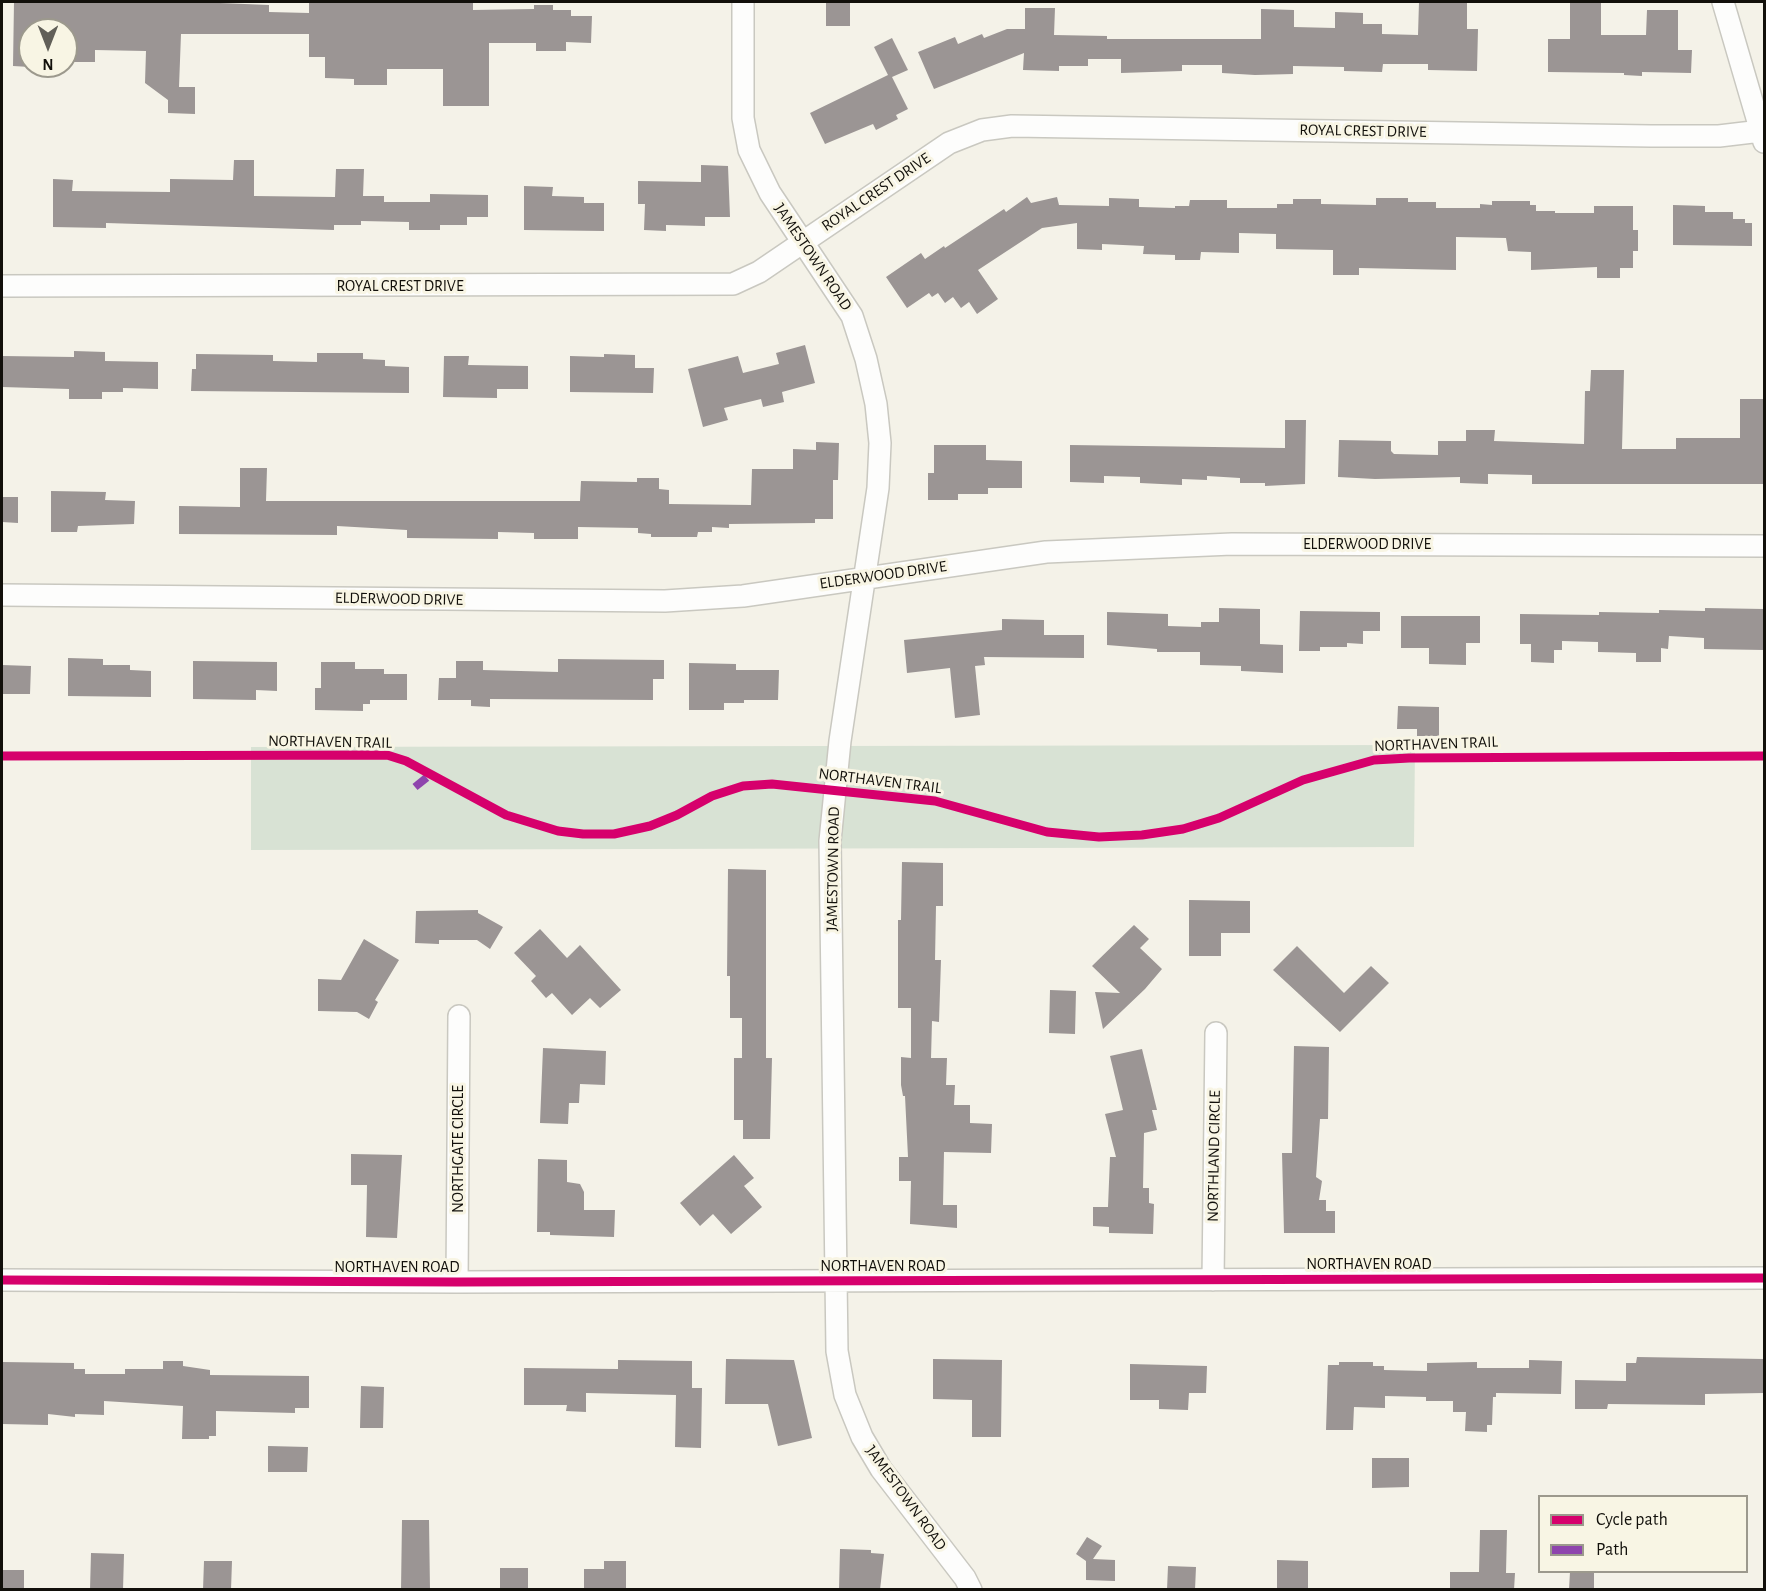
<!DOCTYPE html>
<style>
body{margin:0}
#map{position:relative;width:1766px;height:1591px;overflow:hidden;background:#f4f2e8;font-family:"Alegreya Sans",sans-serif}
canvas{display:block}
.frame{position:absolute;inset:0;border:3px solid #12100b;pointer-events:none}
.legend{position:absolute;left:1538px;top:1495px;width:210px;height:78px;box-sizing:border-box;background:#f8f5e4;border:2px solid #9c998d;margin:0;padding:8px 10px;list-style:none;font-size:18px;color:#12100b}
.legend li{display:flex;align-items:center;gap:12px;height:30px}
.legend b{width:30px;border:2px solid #9c998d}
.north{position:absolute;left:18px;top:18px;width:60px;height:60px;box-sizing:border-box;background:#f8f5e4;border:2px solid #9c998d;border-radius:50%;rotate:180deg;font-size:16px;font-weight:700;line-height:24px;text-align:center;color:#12100b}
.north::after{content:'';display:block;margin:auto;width:21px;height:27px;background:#615f58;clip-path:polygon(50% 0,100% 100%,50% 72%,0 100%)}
</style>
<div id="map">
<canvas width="1766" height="1591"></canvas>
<div class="frame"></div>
<ul class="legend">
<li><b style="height:8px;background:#d6006c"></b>Cycle path</li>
<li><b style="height:8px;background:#8e44ad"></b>Path</li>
</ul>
<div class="north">N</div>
</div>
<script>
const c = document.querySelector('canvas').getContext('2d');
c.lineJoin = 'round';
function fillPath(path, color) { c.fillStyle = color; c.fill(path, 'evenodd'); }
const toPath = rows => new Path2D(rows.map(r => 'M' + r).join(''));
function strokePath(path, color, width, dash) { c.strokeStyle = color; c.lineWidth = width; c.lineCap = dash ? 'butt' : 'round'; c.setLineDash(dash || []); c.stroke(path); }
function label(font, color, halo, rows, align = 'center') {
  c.font = font + ' "Alegreya Sans",sans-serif'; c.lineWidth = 6; c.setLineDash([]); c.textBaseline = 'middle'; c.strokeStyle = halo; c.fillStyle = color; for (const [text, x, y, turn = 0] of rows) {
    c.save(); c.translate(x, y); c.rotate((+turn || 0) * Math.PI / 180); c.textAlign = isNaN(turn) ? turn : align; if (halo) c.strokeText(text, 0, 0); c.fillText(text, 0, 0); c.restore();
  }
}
const green = toPath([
 [1415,745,1414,847,251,850,251,747]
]);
const building = toPath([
 [14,2,196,2,269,5,269,12,309,13,309,2,473,2,473,10,534,9,534,5,553,5,553,10,571,10,571,16,592,16,591,43,566,42,566,51,536,51,536,43,489,43,489,106,443,106,443,69,387,69,387,85,354,85,354,79,325,78,325,57,309,57,309,34,181,34,179,87,195,87,195,114,168,113,168,100,145,83,146,51,95,50,95,62,66,62,66,30,30,30,30,67,13,66],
 [826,2,850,2,850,26,826,26],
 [1419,2,1467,2,1467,29,1478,29,1477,71,1428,70,1428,64,1383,64,1382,72,1344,71,1344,67,1293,66,1293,74,1255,75,1222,73,1222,65,1182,65,1182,71,1121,73,1121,59,1088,59,1088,66,1059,66,1059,71,1023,70,1024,53,934,89,918,52,955,37,958,44,982,34,984,38,1007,29,1025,29,1025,8,1055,8,1054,35,1107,36,1107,39,1261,39,1261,9,1294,10,1294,27,1335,28,1335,12,1363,13,1363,24,1382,24,1382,34,1418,35],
 [1570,2,1601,2,1601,35,1646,35,1647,10,1678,10,1678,50,1692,50,1691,73,1642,72,1642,76,1624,75,1624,73,1548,72,1548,39,1570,39],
 [892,38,908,70,892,77,908,109,896,115,898,119,876,130,873,124,825,144,810,113,888,75,874,47],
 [234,160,254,160,254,196,335,197,336,169,364,169,363,196,384,196,384,202,430,202,430,194,488,195,488,217,467,217,467,225,440,225,440,230,409,230,409,222,361,221,361,225,334,225,334,230,106,223,106,228,53,227,53,179,73,180,72,191,170,192,170,179,233,180],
 [701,165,728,166,730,217,705,217,705,226,666,225,666,231,644,230,645,204,638,204,638,181,701,182],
 [524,186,553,187,552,196,584,197,584,203,604,203,604,231,524,230],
 [1027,197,1031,203,1057,197,1059,205,1109,206,1109,198,1139,199,1139,207,1175,208,1175,206,1189,206,1190,200,1227,200,1227,208,1277,208,1277,204,1293,204,1293,199,1321,199,1321,204,1376,205,1376,198,1408,198,1408,202,1436,202,1436,208,1480,208,1480,204,1492,205,1492,201,1530,201,1530,205,1536,205,1536,211,1555,211,1555,213,1594,213,1594,206,1633,206,1633,230,1638,230,1638,251,1633,251,1633,268,1620,268,1620,278,1597,278,1597,267,1531,270,1531,252,1508,251,1506,238,1456,237,1456,270,1359,268,1359,275,1333,275,1333,250,1276,249,1276,234,1239,233,1239,253,1201,252,1200,260,1175,260,1175,255,1143,254,1144,246,1102,244,1102,250,1077,249,1077,223,1042,228,978,270,998,299,977,314,969,302,961,308,953,297,945,303,938,293,932,297,929,293,907,308,886,277,921,253,925,259,944,246,945,248,1004,209,1006,212],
 [1673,205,1705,206,1705,212,1733,212,1733,219,1745,219,1745,223,1752,223,1752,246,1673,245],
 [805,345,815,383,782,392,784,402,763,407,761,399,724,408,728,420,703,427,688,369,738,356,743,373,779,364,776,353],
 [74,351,105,352,105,361,158,362,158,389,123,388,123,392,102,392,102,399,69,399,69,389,2,387,2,356,74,357],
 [317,353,363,353,363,359,385,360,385,366,409,367,409,393,191,391,192,369,196,369,196,354,273,355,273,361,317,362],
 [604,354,635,355,635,368,654,368,653,393,570,392,570,356,604,357],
 [444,356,469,356,468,365,528,366,528,389,497,389,497,398,443,397],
 [1591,370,1624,370,1622,449,1676,449,1676,438,1740,438,1740,399,1764,399,1764,484,1532,484,1532,475,1488,474,1488,484,1460,483,1460,477,1375,479,1338,477,1339,440,1391,441,1391,451,1394,454,1438,455,1438,441,1466,441,1466,430,1495,430,1494,441,1584,444,1585,391,1590,391],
 [1285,420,1306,420,1305,484,1265,486,1265,483,1240,483,1240,478,1207,476,1207,480,1182,479,1182,485,1140,483,1140,477,1104,476,1104,483,1070,482,1070,445,1285,448],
 [816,442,839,443,838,480,833,480,833,519,815,519,815,523,729,524,729,528,712,527,712,532,698,532,697,537,651,537,651,534,638,533,638,528,578,527,578,539,534,539,534,533,498,532,498,539,407,538,407,530,337,526,337,535,179,534,179,506,240,507,240,468,267,468,266,501,580,501,581,481,637,482,637,478,659,478,659,489,669,490,669,504,751,505,752,469,793,469,793,449,816,450],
 [934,445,986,445,986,460,1022,461,1022,488,988,488,988,494,958,494,958,500,928,500,928,473,934,473],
 [51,491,106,492,105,500,135,501,134,524,78,526,77,532,51,532],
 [2,497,18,497,18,523,2,522],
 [1219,608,1260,609,1260,644,1283,645,1283,673,1241,671,1241,666,1200,665,1200,652,1157,652,1157,649,1107,645,1107,612,1168,614,1168,626,1201,627,1201,622,1219,622],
 [1705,608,1764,609,1764,650,1704,649,1704,638,1669,636,1668,649,1661,648,1661,662,1636,662,1636,653,1598,652,1598,642,1562,641,1562,650,1554,650,1554,663,1531,662,1531,644,1520,644,1520,614,1599,615,1599,612,1659,613,1659,610,1705,611],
 [1300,611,1380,612,1380,631,1363,631,1363,644,1347,643,1347,647,1320,647,1320,651,1299,651],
 [1401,616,1480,616,1480,643,1466,643,1466,665,1429,664,1429,648,1401,648],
 [1002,619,1044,620,1044,635,1084,635,1084,658,984,657,985,665,975,666,980,715,955,718,950,668,907,673,904,640,1002,630],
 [68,658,103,659,103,665,130,665,130,670,151,671,151,697,68,696],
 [558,659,664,660,664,679,653,679,653,700,490,699,490,707,471,706,471,700,438,700,439,678,456,678,456,661,483,661,483,670,558,672],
 [193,661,277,662,277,691,256,690,256,700,193,699],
 [321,662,355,662,355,669,384,669,384,674,407,674,407,700,370,700,370,704,363,704,363,711,315,710,315,688,321,688],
 [689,663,736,664,736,670,779,670,778,700,744,700,744,703,724,703,724,710,689,710],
 [2,665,31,666,30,694,2,694],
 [1398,706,1439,707,1439,736,1417,736,1417,729,1397,729],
 [902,862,943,863,943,906,936,906,935,960,941,960,939,1022,932,1021,931,1058,947,1058,946,1085,955,1085,954,1105,970,1105,970,1123,992,1124,991,1153,944,1152,943,1205,957,1205,957,1228,910,1224,911,1181,899,1181,899,1157,908,1157,905,1096,903,1096,901,1085,901,1057,911,1058,911,1008,898,1008,898,920,901,920],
 [728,869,766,870,766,1058,772,1058,770,1139,743,1139,743,1120,734,1120,734,1058,742,1058,742,1018,730,1018,730,976,727,976],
 [1189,900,1250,901,1250,933,1221,933,1221,956,1189,956],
 [478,910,478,913,503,927,490,949,477,940,439,940,439,944,415,943,416,911],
 [1134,925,1149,939,1140,948,1162,969,1145,989,1103,1029,1095,992,1120,993,1092,966],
 [540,929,567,958,580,945,621,990,600,1008,590,998,572,1015,552,993,546,998,531,981,536,976,514,953],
 [364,939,399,960,375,1000,378,1002,369,1019,357,1012,318,1011,318,979,341,980],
 [1297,946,1344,993,1371,966,1389,983,1340,1032,1273,970],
 [1050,990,1076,991,1075,1034,1049,1033],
 [1294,1046,1329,1047,1328,1119,1320,1119,1316,1177,1322,1181,1319,1200,1326,1200,1326,1211,1335,1211,1335,1233,1284,1233,1282,1153,1292,1153],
 [543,1048,606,1051,605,1085,580,1084,579,1103,569,1103,568,1124,540,1123],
 [1142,1049,1157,1110,1152,1110,1157,1130,1144,1133,1143,1188,1149,1188,1149,1203,1154,1204,1153,1234,1109,1233,1109,1227,1093,1226,1093,1207,1108,1207,1110,1157,1116,1157,1105,1114,1123,1110,1110,1056],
 [351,1154,402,1155,397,1238,366,1237,367,1185,351,1185],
 [734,1155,754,1178,744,1186,762,1207,731,1234,713,1214,700,1226,680,1203],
 [538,1159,567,1160,567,1182,580,1184,584,1192,584,1210,615,1210,614,1237,550,1235,550,1232,537,1232],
 [1637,1357,1764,1359,1764,1393,1705,1394,1705,1405,1608,1404,1607,1409,1575,1409,1575,1380,1626,1381,1626,1363,1636,1363],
 [726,1359,794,1360,812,1438,778,1446,768,1404,725,1404],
 [933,1359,1002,1360,1001,1437,972,1437,972,1400,933,1399],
 [618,1360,692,1361,692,1388,702,1388,701,1448,675,1447,676,1395,586,1393,586,1412,566,1411,567,1405,524,1405,524,1368,618,1369],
 [1529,1360,1562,1361,1561,1394,1496,1393,1496,1397,1493,1397,1492,1425,1487,1425,1487,1432,1465,1431,1466,1412,1453,1412,1453,1401,1426,1401,1426,1397,1385,1396,1385,1408,1354,1407,1353,1430,1326,1430,1328,1365,1339,1365,1339,1362,1373,1362,1373,1366,1384,1366,1384,1370,1427,1371,1427,1363,1477,1362,1477,1368,1529,1368],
 [163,1361,183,1361,183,1366,210,1370,210,1375,309,1376,309,1408,295,1408,295,1413,216,1411,216,1436,209,1436,209,1439,182,1439,183,1406,104,1401,104,1415,75,1414,75,1417,48,1414,48,1425,2,1424,2,1362,74,1363,74,1369,85,1369,85,1374,125,1374,125,1369,163,1369],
 [1130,1364,1207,1366,1206,1393,1189,1393,1188,1410,1159,1409,1159,1400,1130,1400],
 [361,1386,384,1387,383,1428,360,1428],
 [268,1446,308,1447,307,1472,268,1472],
 [1372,1458,1409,1458,1409,1487,1372,1488],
 [402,1520,429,1520,430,1590,401,1590],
 [1480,1530,1507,1530,1506,1573,1515,1573,1514,1590,1450,1590,1450,1572,1479,1572],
 [1087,1537,1102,1546,1093,1559,1115,1560,1115,1581,1086,1580,1086,1561,1076,1554],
 [840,1549,871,1550,871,1553,884,1554,880,1590,839,1590],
 [91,1553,124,1554,123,1590,90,1590],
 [1277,1560,1308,1561,1308,1590,1277,1590],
 [204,1561,232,1561,231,1590,203,1590],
 [604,1561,626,1561,626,1590,584,1590,584,1569,604,1569],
 [1168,1566,1196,1567,1195,1590,1167,1590],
 [500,1568,528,1568,528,1590,500,1590],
 [2,1570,24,1570,24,1590,2,1590],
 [1570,1572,1594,1572,1594,1590,1569,1590]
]);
const minor = toPath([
 [743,2,743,118,749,150,770,193,852,316,866,359,876,404,880,443,878,488,840,741,830,841,837,1351,845,1395,862,1437,881,1469,965,1578,971,1590],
 [1723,2,1764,142],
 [2,286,733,284,759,272,949,143,982,130,1012,126,1651,136,1719,136,1761,131],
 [2,595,665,601,743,596,1046,552,1232,544,1764,546],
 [2,1280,457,1282,1764,1278],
 [1213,1280,1216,1033],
 [457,1282,459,1016]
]);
const quiet = toPath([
 [415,787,431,774]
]);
const cycleway = toPath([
 [2,756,387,755,406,761,506,815,558,831,583,834,614,834,650,826,677,815,712,796,743,786,772,784,935,801,1047,832,1099,837,1142,835,1183,829,1219,818,1303,780,1374,760,1409,758,1764,756],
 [2,1280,457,1282,1764,1278]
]);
const streetNames = [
 ["ROYAL CREST DRIVE",1363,131,1],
 ["ROYAL CREST DRIVE",876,192,-34],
 ["JAMESTOWN ROAD",813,257,56],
 ["ROYAL CREST DRIVE",400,286],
 ["ELDERWOOD DRIVE",1367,544],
 ["ELDERWOOD DRIVE",883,575,-8],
 ["ELDERWOOD DRIVE",399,599,1],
 ["NORTHAVEN TRAIL",330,742,1],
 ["NORTHAVEN TRAIL",1436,744,-2],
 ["NORTHAVEN TRAIL",880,781,7],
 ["JAMESTOWN ROAD",833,869,-89],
 ["NORTHGATE CIRCLE",458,1149,-90],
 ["NORTHLAND CIRCLE",1214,1156,-89],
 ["NORTHAVEN ROAD",1369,1264],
 ["NORTHAVEN ROAD",883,1266],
 ["NORTHAVEN ROAD",397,1267],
 ["JAMESTOWN ROAD",906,1498,54]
];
fillPath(green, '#d8e2d4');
fillPath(building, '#9b9594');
strokePath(minor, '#c9c8c0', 24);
strokePath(minor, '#fdfdfc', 21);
strokePath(quiet, '#8e44ad', 8, [15, 8]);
strokePath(cycleway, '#d6006c', 9);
label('16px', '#12100b', '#f8f5e4', streetNames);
</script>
